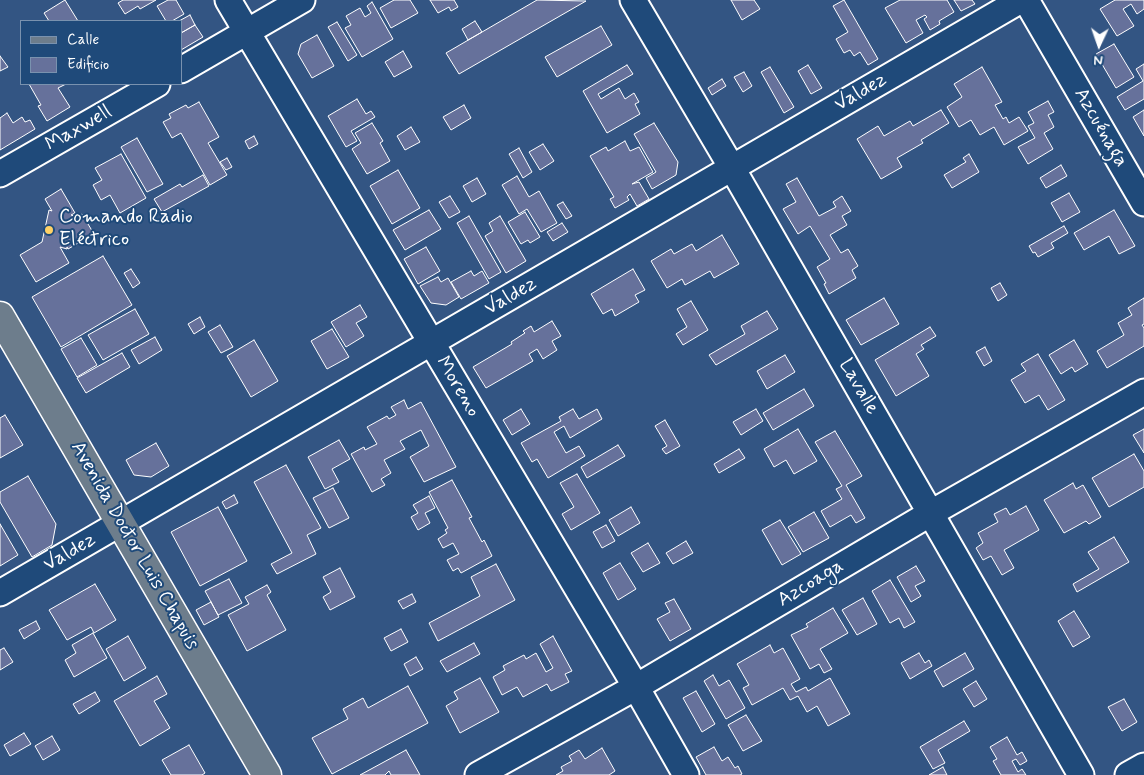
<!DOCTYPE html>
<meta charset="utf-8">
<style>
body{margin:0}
#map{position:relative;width:1144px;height:775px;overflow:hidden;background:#335583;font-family:Mynerve,sans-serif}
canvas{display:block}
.legend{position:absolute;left:20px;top:20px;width:162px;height:65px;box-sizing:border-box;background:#1f4a7a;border:1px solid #7992af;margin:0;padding:6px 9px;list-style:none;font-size:15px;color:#fff}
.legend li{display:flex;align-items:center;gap:10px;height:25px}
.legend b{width:25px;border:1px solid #7992af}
.north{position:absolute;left:1074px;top:20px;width:50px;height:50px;-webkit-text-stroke:4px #1f4a7a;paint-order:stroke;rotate:183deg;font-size:14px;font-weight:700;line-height:20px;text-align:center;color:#fff}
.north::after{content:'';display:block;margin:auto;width:18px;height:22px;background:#fff;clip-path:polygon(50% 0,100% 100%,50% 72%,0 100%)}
</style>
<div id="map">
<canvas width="1144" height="775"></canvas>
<ul class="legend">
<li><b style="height:6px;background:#6d7d8c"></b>Calle</li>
<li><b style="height:14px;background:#66719b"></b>Edificio</li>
</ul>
<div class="north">N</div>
</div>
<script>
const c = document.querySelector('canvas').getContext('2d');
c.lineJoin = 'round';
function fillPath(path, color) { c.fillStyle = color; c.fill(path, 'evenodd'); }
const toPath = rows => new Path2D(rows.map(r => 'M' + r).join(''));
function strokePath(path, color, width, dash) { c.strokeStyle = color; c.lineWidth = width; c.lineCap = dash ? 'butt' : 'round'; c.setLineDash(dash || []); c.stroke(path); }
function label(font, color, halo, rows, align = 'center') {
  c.font = font + ' Mynerve,sans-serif'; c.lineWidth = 4; c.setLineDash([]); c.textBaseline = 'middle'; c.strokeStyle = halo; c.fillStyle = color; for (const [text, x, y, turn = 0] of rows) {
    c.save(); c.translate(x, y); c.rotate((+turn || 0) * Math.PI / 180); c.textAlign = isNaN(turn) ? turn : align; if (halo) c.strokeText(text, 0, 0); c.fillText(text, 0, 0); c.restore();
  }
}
const building = toPath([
 [65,0,78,21,49,21,44,13,65,0],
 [123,0,156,0,140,9,138,6,125,14,118,3,123,0],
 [168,0,176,0,184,14,172,21,166,21,157,6,168,0],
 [394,0,410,0,418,13,391,28,380,8,394,0],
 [430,0,454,0,458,7,451,11,449,7,438,13,430,0],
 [537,0,586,1,459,74,446,53,537,0],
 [731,0,754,0,760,9,742,20,731,0],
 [844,0,878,59,868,65,860,52,854,56,850,50,844,53,836,39,848,32,833,6,844,0],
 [900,0,947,0,954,12,939,21,940,24,930,30,924,19,927,17,925,15,916,20,923,33,906,43,885,8,900,0],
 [954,0,972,0,975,4,961,11,954,0],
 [1115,0,1144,0,1144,9,1137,14,1131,4,1123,9,1134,26,1117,36,1100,9,1115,0],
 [372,2,393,39,362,57,345,28,351,25,346,16,360,8,365,17,371,13,367,6,372,2],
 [190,15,195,25,181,33,181,21,179,21,190,15],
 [475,21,482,32,468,40,462,29,475,21],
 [337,22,357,55,348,61,328,27,337,22],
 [195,25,203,37,181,50,181,33,195,25],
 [601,26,612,45,557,77,545,57,601,26],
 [317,35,334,66,312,78,298,54,301,44,317,35],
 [1114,44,1134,77,1116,88,1096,54,1114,44],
 [403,51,412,67,394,77,385,62,403,51],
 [0,56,8,67,0,71,0,56],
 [1144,64,1144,99,1125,110,1117,97,1143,81,1136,69,1144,64],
 [627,65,633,74,598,94,601,99,619,88,625,99,634,93,639,102,635,104,640,114,607,133,583,91,627,65],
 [808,65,822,88,811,94,798,71,808,65],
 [770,67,794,107,784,113,761,72,770,67],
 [982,67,1002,102,995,105,1003,119,1006,117,1009,123,1019,117,1028,131,1004,145,994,127,980,135,971,120,959,127,947,107,962,97,954,84,982,67],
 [744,72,752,86,743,92,734,77,744,72],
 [722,79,726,86,712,95,708,88,722,79],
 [29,84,66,84,58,88,70,107,47,121,38,106,41,105,29,84],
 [357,99,366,114,371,111,375,117,351,131,357,141,346,147,328,116,357,99],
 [1048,101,1054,112,1048,115,1054,127,1044,133,1053,149,1028,164,1018,147,1035,138,1028,126,1034,123,1028,112,1048,101],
 [199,102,219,137,208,143,227,175,210,185,181,133,172,138,163,122,171,118,169,114,186,105,188,108,199,102],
 [464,105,471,118,451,130,443,117,464,105],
 [941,110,949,123,921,140,923,143,897,158,902,167,881,179,857,139,878,126,884,136,910,121,913,126,941,110],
 [1144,110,1144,136,1133,117,1144,110],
 [7,113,13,123,22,117,25,122,30,120,35,129,0,150,0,118,7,113],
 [372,123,383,141,380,143,390,161,367,174,352,149,361,143,355,133,372,123],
 [654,123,678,162,676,175,652,189,646,178,656,172,634,134,654,123],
 [411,127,420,142,405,150,397,136,411,127],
 [254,136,258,144,249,149,245,141,254,136],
 [137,138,163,184,147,192,121,147,137,138],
 [625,141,630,151,639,147,653,172,632,184,639,182,649,199,637,206,630,194,627,197,629,200,615,208,610,199,614,197,590,156,606,147,608,151,625,141],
 [543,144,554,161,540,170,529,152,543,144],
 [519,148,532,172,523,178,509,154,519,148],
 [121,154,146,198,120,213,110,195,101,200,93,185,102,180,95,168,121,154],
 [969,154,979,172,952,188,944,175,966,162,963,158,969,154],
 [227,158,232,167,226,170,220,162,227,158],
 [1061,165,1067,176,1046,188,1040,178,1061,165],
 [398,170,420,208,392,224,370,186,398,170],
 [203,175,209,186,162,212,154,199,180,184,182,187,203,175],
 [517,176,529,197,539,191,557,223,541,232,527,209,519,214,502,185,517,176],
 [477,178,486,194,472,202,463,186,477,178],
 [797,178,819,216,836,207,833,202,842,196,851,211,842,216,847,225,830,235,841,253,848,249,858,266,852,270,856,278,829,294,824,284,826,283,817,267,830,259,810,226,798,234,783,209,796,202,786,184,797,178],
 [61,189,75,213,71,215,74,216,73,220,82,214,94,234,68,249,67,247,67,249,60,247,69,263,36,282,20,255,42,242,49,210,52,211,45,199,61,189],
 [1069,193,1080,212,1062,222,1051,203,1069,193],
 [450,196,460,212,449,218,439,202,450,196],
 [563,202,572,216,566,219,557,205,563,202],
 [429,210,441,229,405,250,393,230,429,210],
 [1114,210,1135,246,1119,254,1109,236,1084,250,1074,233,1114,210],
 [525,212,540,237,530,243,528,240,521,244,508,222,525,212],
 [469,216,501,272,489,279,457,223,469,216],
 [500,216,526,261,506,273,485,236,493,231,489,223,500,216],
 [562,223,568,232,553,241,547,232,562,223],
 [1064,226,1068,233,1051,243,1054,248,1038,257,1035,252,1033,253,1029,246,1064,226],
 [722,235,739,264,714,278,710,271,685,285,682,279,667,288,651,261,671,249,674,254,692,244,696,251,722,235],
 [426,247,440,271,418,284,404,259,426,247],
 [103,256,132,305,61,347,32,297,103,256],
 [131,269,140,283,133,288,124,273,131,269],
 [633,269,645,290,635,295,639,302,615,316,612,309,603,314,591,294,633,269],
 [471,271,474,276,482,271,489,283,461,299,451,282,471,271],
 [438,277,441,282,448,278,459,297,446,305,431,303,420,286,438,277],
 [1000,283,1007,295,998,301,991,288,1000,283],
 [884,298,899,324,861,345,846,320,884,298],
 [1144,298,1144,324,1142,325,1144,328,1144,346,1107,368,1097,351,1124,335,1118,323,1132,315,1128,308,1144,298],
 [691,301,708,330,683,345,676,334,687,327,677,309,691,301],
 [360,305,367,317,356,323,364,336,346,347,331,322,360,305],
 [135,309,149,334,103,360,88,335,135,309],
 [767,311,778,329,716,365,709,355,745,334,741,326,767,311],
 [200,317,205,327,194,334,188,324,200,317],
 [552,321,561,336,552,341,557,350,543,359,537,349,529,354,533,361,486,388,473,367,512,344,511,342,525,333,523,331,531,326,534,332,552,321],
 [220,325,233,347,221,353,208,332,220,325],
 [930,327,936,336,921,345,924,349,916,354,929,376,896,396,875,360,930,327],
 [332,329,349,357,327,369,311,341,332,329],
 [155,337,162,350,139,364,131,350,155,337],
 [81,338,97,365,77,377,61,349,81,338],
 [254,340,278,381,251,397,227,356,254,340],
 [1074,340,1088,364,1075,372,1072,367,1061,374,1049,355,1074,340],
 [985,347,992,361,984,366,976,352,985,347],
 [122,353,130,367,86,393,77,378,122,353],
 [1038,354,1065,400,1048,410,1039,395,1025,403,1011,380,1026,371,1021,364,1038,354],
 [785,355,795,372,767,389,757,371,785,355],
 [804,389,814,406,773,430,763,413,804,389],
 [404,400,408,409,421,402,456,467,424,482,410,457,429,446,421,430,400,441,405,449,384,460,391,473,381,479,385,485,372,492,351,454,364,447,365,450,377,444,367,427,387,416,389,419,396,415,391,407,404,400],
 [521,409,530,424,512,435,503,420,521,409],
 [573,409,579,419,597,409,602,419,570,438,564,426,554,432,566,453,579,446,585,456,548,478,537,459,532,462,521,443,561,421,559,417,573,409],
 [756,409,763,421,741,435,733,422,756,409],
 [5,415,23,445,0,458,0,418,5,415],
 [665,420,680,446,666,454,662,449,667,446,655,426,665,420],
 [798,429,817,461,794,474,786,460,774,467,764,449,798,429],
 [1144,429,1144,453,1133,435,1144,429],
 [835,431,862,476,846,485,865,518,856,523,851,515,830,527,821,511,842,499,836,489,842,486,815,442,835,431],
 [339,440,350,459,332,469,339,482,325,489,308,457,339,440],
 [156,443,169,466,151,477,134,475,126,460,156,443],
 [618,445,625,456,587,478,581,467,618,445],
 [739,449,745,458,719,473,714,464,739,449],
 [1134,454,1144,471,1144,487,1109,507,1092,478,1134,454],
 [286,465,321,528,307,535,316,554,277,574,271,564,292,553,254,482,286,465],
 [577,474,600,513,571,530,562,514,574,507,560,483,577,474],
 [28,476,56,524,52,545,32,557,0,502,0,492,28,476],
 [452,480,472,517,469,518,482,542,484,540,492,556,461,573,458,568,453,571,447,560,459,554,453,543,443,548,438,539,447,533,445,530,448,528,429,492,452,480],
 [1073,483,1076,489,1083,485,1101,517,1089,524,1086,521,1064,533,1044,500,1073,483],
 [333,488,349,518,329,528,313,498,333,488],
 [234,495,238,503,226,509,222,502,234,495],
 [429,496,435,508,425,513,430,523,418,530,411,517,418,513,413,505,429,496],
 [1026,506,1039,530,1004,550,1014,568,1002,575,991,556,983,560,976,548,983,543,978,533,998,522,994,514,1006,508,1010,515,1026,506],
 [218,507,247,561,200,586,171,532,218,507],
 [631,507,640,523,618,536,609,520,631,507],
 [814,512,829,538,803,552,788,527,814,512],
 [780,520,801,554,782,565,762,530,780,520],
 [0,524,18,555,0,566,0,524],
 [606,525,615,541,602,548,593,532,606,525],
 [1114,537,1129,562,1077,592,1073,584,1099,569,1088,552,1114,537],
 [686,541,693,553,673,564,666,553,686,541],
 [648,543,660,563,643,572,631,553,648,543],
 [620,563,636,589,618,600,603,573,620,563],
 [496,564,515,600,438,641,429,623,480,596,471,577,496,564],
 [916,566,925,581,915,586,921,596,911,602,897,577,916,566],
 [340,568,355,597,330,610,323,597,331,592,323,577,340,568],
 [229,579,242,603,218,615,205,591,229,579],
 [890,580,915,622,904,628,899,618,890,623,872,591,890,580],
 [95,584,116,620,94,633,91,627,67,640,49,610,95,584],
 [267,585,271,592,267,595,286,630,247,651,228,615,249,604,245,597,267,585],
 [412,594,416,602,403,609,398,601,412,594],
 [863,598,877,624,857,635,842,610,863,598],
 [674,599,691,629,670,641,657,619,670,612,665,603,674,599],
 [211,602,219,617,204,625,196,610,211,602],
 [833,608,848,633,820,649,832,669,824,673,819,664,810,669,791,635,808,627,806,624,833,608],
 [1074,611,1090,637,1073,647,1058,621,1074,611],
 [36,621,40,629,24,639,19,630,36,621],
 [401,629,408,642,391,651,384,638,401,629],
 [93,633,107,658,74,677,65,660,76,653,72,645,93,633],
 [128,636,146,668,124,681,106,649,128,636],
 [553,636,572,671,565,674,569,682,551,691,547,684,523,697,517,687,502,695,493,677,505,670,503,666,524,655,526,659,536,653,546,672,553,668,540,644,553,636],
 [474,643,480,654,447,672,440,661,474,643],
 [770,645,774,653,783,648,800,679,791,684,796,692,806,687,808,691,830,678,850,714,828,726,817,706,807,712,798,696,790,700,783,688,752,705,743,688,749,685,737,664,770,645],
 [4,648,13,662,0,670,0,650,4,648],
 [919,653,925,663,929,660,932,666,910,679,901,663,919,653],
 [965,653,974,669,943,687,934,671,965,653],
 [416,657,423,669,410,676,404,664,416,657],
 [713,675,719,686,729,680,745,708,726,719,704,681,713,675],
 [157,676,167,694,154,701,170,728,140,746,114,701,157,676],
 [480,678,499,712,460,733,446,706,458,699,454,692,480,678],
 [976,681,987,699,974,707,963,689,976,681],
 [408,686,428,723,332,774,312,738,348,719,343,709,363,698,368,708,408,686],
 [696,691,715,724,702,732,683,698,696,691],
 [95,692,100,701,79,714,73,704,95,692],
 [1124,699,1137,722,1122,731,1108,707,1124,699],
 [746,715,762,741,743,751,728,725,746,715],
 [964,721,970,731,938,750,945,763,933,769,920,747,964,721],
 [24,733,31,744,10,756,4,745,24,733],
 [52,736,60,750,43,760,35,746,52,736],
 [1007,737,1017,755,1022,752,1027,761,1020,765,1016,759,1012,761,1018,772,1022,769,1026,775,1001,775,993,761,997,759,990,747,1007,737],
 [189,745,205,773,202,775,171,775,162,760,189,745],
 [714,747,722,761,728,757,735,768,738,766,742,774,740,775,706,775,696,757,714,747],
 [602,748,615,771,609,775,556,775,563,771,561,767,572,761,569,756,579,750,585,759,602,748],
 [406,750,420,775,391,775,389,771,385,775,360,775,406,750],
 [943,767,947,775,929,775,943,767]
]);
const minor = toPath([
 [228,0,636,687,686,775],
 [633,0,732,168,1081,775],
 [1026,0,1144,203],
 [181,70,302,0],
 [0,174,157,84],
 [0,593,1021,0],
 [478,775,636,687,931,513,1144,392],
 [1128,775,1144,766]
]);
const major = toPath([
 [0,316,267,775]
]);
const markers = [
 [49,230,5,"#ffd166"]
];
const streetNames = [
 ["Valdez",861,93,-30],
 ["Azcuénaga",1100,128,60],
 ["Maxwell",79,129,-30],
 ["Valdez",511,297,-30],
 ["Moreno",457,387,59],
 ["Lavalle",858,387,60],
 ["Avenida Doctor Luis Chapuis",134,546,60],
 ["Valdez",70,553,-30],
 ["Azcoaga",811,584,-31]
];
const poiNames = [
 ["Comando Radio",59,218],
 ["Eléctrico",59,241]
];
fillPath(building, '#66719b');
strokePath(building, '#fff', 1);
strokePath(minor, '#fff', 29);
strokePath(major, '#fff', 31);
strokePath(minor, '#1f4a7a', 25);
strokePath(major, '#6d7d8c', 28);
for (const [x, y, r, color] of markers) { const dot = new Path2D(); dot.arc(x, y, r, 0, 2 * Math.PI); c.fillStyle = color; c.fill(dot); strokePath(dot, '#1f4a7a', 2); }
label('20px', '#fff', '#1f4a7a', streetNames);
label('20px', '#fff', '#1f4a7a', poiNames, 'left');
</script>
